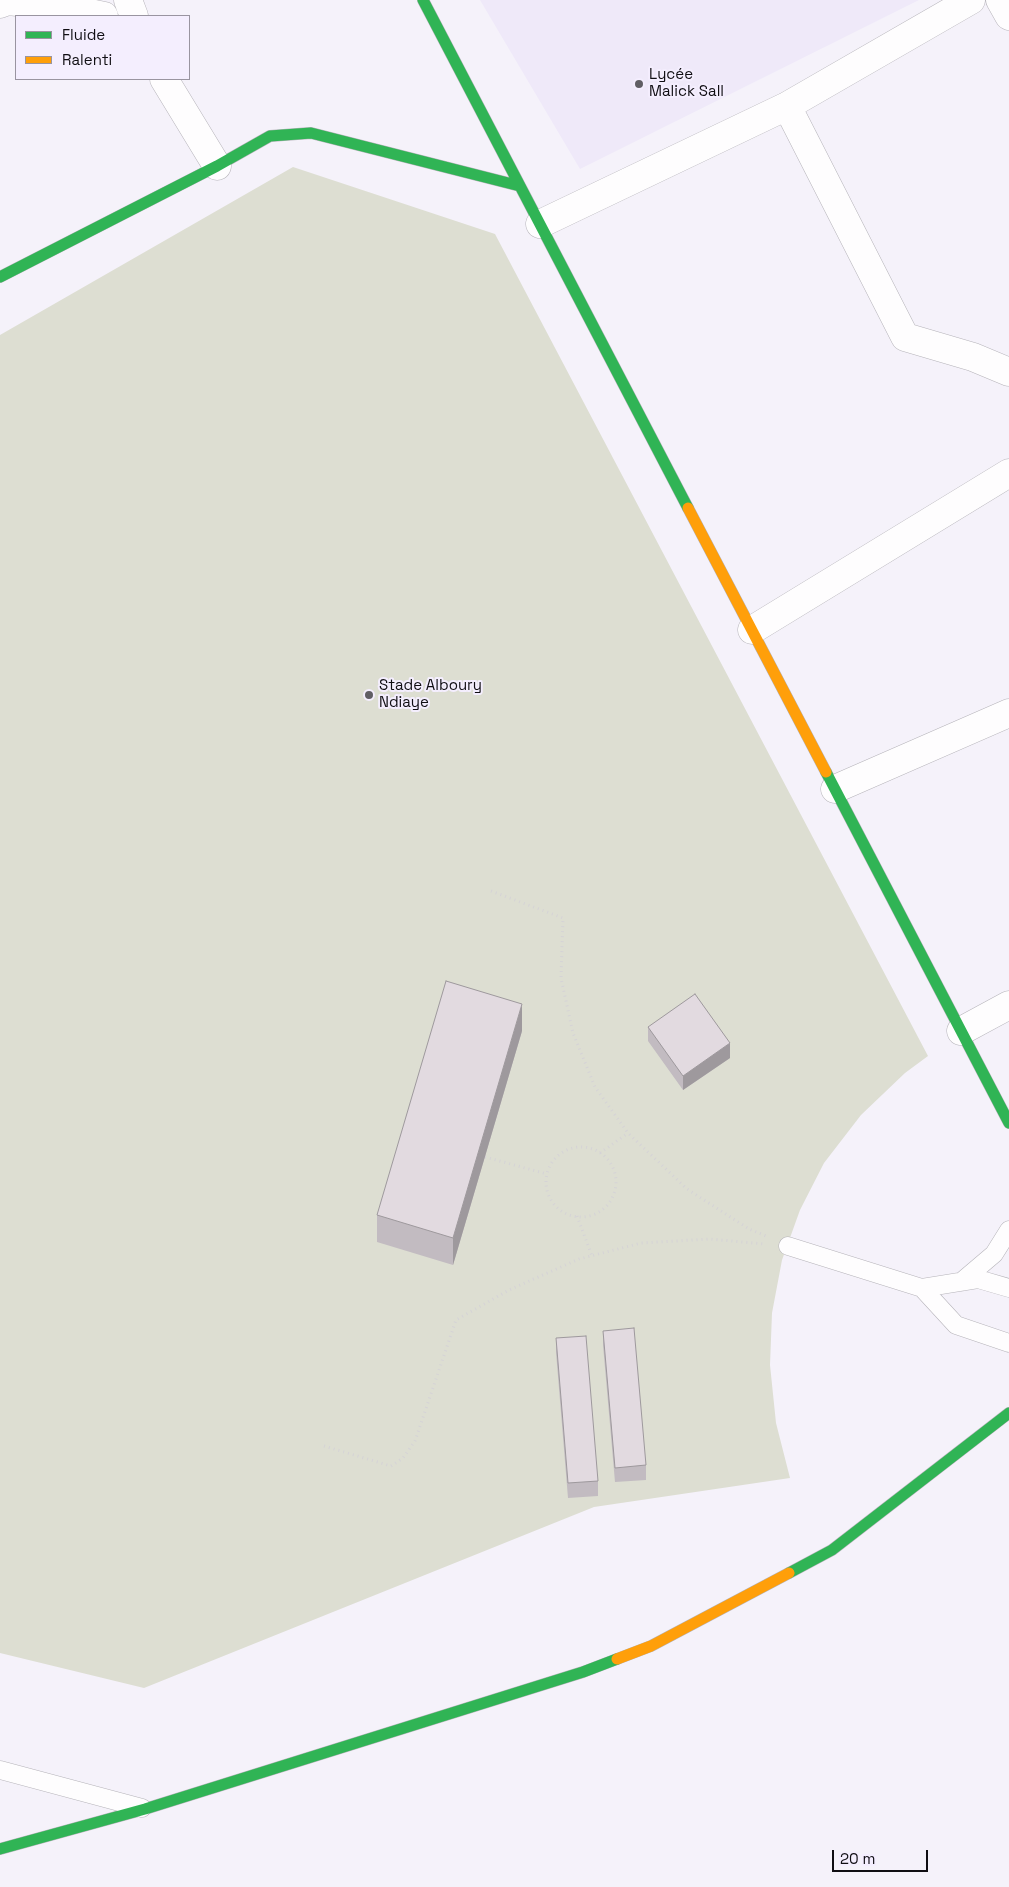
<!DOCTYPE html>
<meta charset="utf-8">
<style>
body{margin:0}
#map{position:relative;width:1009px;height:1887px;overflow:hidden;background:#f5f2fa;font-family:"Space Grotesk",sans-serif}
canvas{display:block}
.legend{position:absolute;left:15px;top:15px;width:175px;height:65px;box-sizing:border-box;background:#f4eefe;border:1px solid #9994a0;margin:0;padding:6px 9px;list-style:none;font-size:15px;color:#100e13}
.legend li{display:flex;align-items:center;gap:10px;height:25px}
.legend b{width:25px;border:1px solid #9994a0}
.scale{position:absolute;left:832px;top:1850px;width:96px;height:22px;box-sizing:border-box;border:2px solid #100e13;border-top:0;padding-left:6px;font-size:15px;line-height:18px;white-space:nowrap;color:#100e13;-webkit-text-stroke:4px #f4eefe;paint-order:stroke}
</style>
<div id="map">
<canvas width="1009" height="1887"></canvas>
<ul class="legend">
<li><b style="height:6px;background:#30b455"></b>Fluide</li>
<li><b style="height:6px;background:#ff9f0a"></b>Ralenti</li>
</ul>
<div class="scale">20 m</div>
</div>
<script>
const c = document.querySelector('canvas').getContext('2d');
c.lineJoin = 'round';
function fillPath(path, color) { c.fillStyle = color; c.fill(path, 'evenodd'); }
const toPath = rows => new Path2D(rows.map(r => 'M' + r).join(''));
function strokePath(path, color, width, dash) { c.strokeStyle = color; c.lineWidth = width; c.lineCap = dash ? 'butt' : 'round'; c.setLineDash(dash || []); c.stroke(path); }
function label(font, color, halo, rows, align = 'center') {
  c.font = font + ' "Space Grotesk",sans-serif'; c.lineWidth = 4; c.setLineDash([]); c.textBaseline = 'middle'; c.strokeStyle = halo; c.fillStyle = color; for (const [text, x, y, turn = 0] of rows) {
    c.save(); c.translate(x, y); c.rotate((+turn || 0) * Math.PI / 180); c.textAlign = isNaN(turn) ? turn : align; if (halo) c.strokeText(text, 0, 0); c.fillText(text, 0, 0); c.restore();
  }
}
const built = toPath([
 [480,0,919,0,580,169]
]);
const green = toPath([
 [293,167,495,234,928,1056,905,1073,861,1115,824,1163,800,1210,782,1260,772,1313,770,1365,776,1423,790,1478,594,1507,144,1688,0,1653,0,335]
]);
const path = toPath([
 [491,891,563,918,561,978,573,1033,595,1087,628,1133,687,1189,749,1229,766,1236],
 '546 1182a35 35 0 1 1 70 0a35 35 0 1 1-70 0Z',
 [600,1153,628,1133],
 [485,1157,547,1174],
 [577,1216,592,1256],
 [324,1446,391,1466,403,1458,415,1441,456,1320,509,1290,579,1259,641,1243,710,1239,764,1244]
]);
const lane = toPath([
 [788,1246,922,1288],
 [961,1282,994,1254,1009,1230],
 [1009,1288,978,1279,922,1288,956,1325,1009,1343],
 [0,1770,142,1808]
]);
const street = toPath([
 [128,0,134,16],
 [1000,0,1009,16],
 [0,4,8,1,57,6,104,16],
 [164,79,217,166],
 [787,106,905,337,973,357,1009,372],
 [540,224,787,106,971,0],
 [752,630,1009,473],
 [835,789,1009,713],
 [961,1031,1009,1005]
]);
const fast = toPath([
 [423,0,688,508],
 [0,277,217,166,270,136,311,133,520,186],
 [826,772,1009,1123],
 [789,1573,832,1550,1009,1413],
 [0,1849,145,1809,583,1672,617,1659]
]);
const slow = toPath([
 [688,508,826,772],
 [617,1659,651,1646,789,1573]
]);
const wall = toPath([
 [648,1027,730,1058,683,1090,648,1041],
 [522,1031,453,1265,377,1242,377,1215],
 [603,1331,646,1465,646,1480,615,1482,603,1345],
 [556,1338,598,1481,598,1496,568,1498,556,1352]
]);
const shadedWall = toPath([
 [522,1004,522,1031,453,1265,453,1238],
 [730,1043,730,1058,683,1090,683,1076]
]);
const building = toPath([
 [446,981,522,1004,453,1238,377,1215,446,981],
 [695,994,730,1043,683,1076,648,1027,695,994],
 [634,1328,646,1465,615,1468,603,1331,634,1328],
 [586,1336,598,1481,568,1483,556,1338,586,1336]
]);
const markers = [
 [639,84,5,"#605e64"],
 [369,695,5,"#605e64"]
];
const poiNames = [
 ["Lycée",649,75],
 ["Malick Sall",649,92],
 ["Stade Alboury",379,686],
 ["Ndiaye",379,703]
];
fillPath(built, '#efe9f9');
fillPath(green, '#ddded2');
strokePath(lane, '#b5b3b9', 19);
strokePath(street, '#b5b3b9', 29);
strokePath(fast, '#b5b3b9', 12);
strokePath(slow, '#b5b3b9', 12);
strokePath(path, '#d5d3d6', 3, [1, 4]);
strokePath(lane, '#fefdfe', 18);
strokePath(street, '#fefdfe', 28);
strokePath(fast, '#30b455', 11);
strokePath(slow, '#ff9f0a', 11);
fillPath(wall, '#c2bbc1');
fillPath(shadedWall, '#9e999d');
fillPath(building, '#e2dae0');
strokePath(building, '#9e999d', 1);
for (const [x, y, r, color] of markers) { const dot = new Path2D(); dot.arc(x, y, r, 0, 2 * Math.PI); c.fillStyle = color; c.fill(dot); strokePath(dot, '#f4eefe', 2); }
label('15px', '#100e13', '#f4eefe', poiNames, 'left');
</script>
